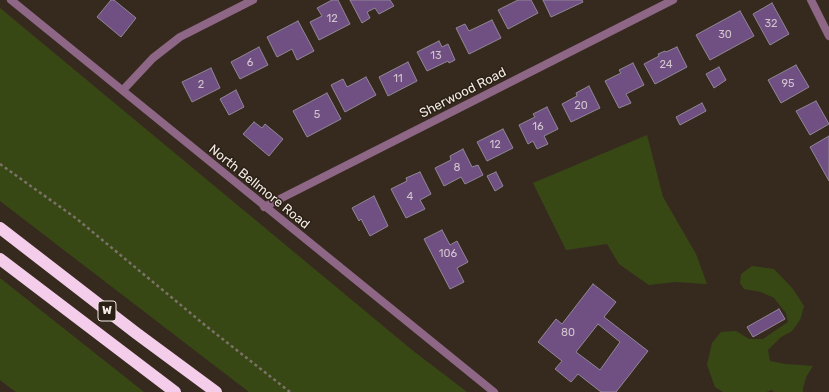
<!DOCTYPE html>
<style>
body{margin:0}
canvas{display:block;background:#362a1f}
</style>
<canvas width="829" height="392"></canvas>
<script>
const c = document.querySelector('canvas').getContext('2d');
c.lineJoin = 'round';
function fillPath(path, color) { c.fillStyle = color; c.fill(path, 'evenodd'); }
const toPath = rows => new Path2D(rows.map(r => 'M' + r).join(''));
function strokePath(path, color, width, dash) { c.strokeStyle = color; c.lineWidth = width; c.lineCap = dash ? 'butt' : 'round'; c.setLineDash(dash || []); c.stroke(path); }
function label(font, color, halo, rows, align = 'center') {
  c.font = font + ' Rubik,sans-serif'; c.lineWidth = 3; c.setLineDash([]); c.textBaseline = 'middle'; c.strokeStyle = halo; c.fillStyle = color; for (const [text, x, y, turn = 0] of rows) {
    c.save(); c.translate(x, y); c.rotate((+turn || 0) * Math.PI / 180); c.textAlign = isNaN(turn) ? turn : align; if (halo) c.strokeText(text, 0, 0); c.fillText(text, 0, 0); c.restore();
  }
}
const green = toPath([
 [0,8,412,350,467,392,249,392,0,201],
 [647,135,663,197,696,254,707,284,675,282,649,285,619,264,607,244,566,250,533,183],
 [752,266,774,269,793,289,804,306,800,320,792,331,781,337,768,350,770,361,785,364,813,366,806,377,803,388,803,392,774,392,772,390,766,392,723,392,715,387,707,365,712,343,721,332,736,331,749,339,763,339,788,322,786,313,774,298,761,292,744,289,740,283,741,274],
 [0,278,144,392,16,392,0,380]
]);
const building = toPath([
 [111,0,114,0,136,18,121,37,97,17,111,0],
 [332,0,338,0,350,24,319,40,310,22,322,16,317,8,332,0],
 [350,0,390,0,394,6,379,14,375,8,367,12,370,18,362,23,350,0],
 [518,0,531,0,538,13,508,29,498,10,518,0],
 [543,0,582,0,583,2,551,17,543,0],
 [772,3,789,34,770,45,753,14,772,3],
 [740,11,754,36,710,60,696,35,740,11],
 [492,20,501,38,469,54,456,28,465,24,469,31,492,20],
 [298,21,314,51,297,60,292,49,277,57,267,37,298,21],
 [439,41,442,47,448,44,455,60,449,63,448,61,427,71,417,52,439,41],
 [259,47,268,65,240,79,231,62,259,47],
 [677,47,687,67,655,84,644,64,659,56,658,54,665,51,666,52,677,47],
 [408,62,417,81,388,96,379,77,408,62],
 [633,63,644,85,626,94,631,103,619,108,605,81,621,73,619,70,633,63],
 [796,65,809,87,781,103,768,80,796,65],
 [719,67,726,80,714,88,706,74,719,67],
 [211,68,220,88,192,102,182,82,211,68],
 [366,77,376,95,345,112,331,85,343,79,347,87,366,77],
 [589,86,600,108,571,122,562,104,577,96,576,93,589,86],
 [236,90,244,107,229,115,220,99,236,90],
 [327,93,341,119,307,137,293,111,327,93],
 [816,101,829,124,810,135,796,111,816,101],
 [702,103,706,111,680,125,676,117,702,103],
 [547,107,558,129,544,136,548,144,537,149,533,141,528,144,519,125,535,117,533,114,547,107],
 [254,122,262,128,265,124,283,139,269,156,243,134,254,122],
 [503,129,513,148,487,161,477,142,503,129],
 [829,136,829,181,810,147,829,136],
 [463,149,472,167,478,165,483,175,465,184,461,177,444,186,435,168,451,160,450,156,463,149],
 [420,172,431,194,420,200,425,209,406,218,391,189,407,181,406,178,420,172],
 [496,172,503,186,495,191,487,176,496,172],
 [374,196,388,226,370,236,361,219,359,221,352,208,374,196],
 [442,230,450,245,457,241,468,262,457,268,464,282,450,289,424,239,442,230],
 [593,284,616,302,604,317,648,351,616,392,601,392,578,374,571,382,555,369,562,361,538,342,556,319,562,324,593,284],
 [598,324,620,342,600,370,576,352,598,324],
 [779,309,785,319,753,337,747,327,779,309]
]);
const path = toPath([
 [0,164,77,219,206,326,290,392]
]);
const minor = toPath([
 [811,0,829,36],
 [123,90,153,58,180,37,253,0],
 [264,207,673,0]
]);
const tertiary = toPath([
 [11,0,494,392]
]);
const motorway = toPath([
 [0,228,136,333,216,392],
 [0,259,175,392]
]);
const numberNames = [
 ["12",332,19],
 ["32",771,24],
 ["30",725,35],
 ["13",436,56],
 ["6",250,63],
 ["24",666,65],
 ["11",398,79],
 ["95",788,84],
 ["2",201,85],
 ["20",581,106],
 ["5",317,115],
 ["16",538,127],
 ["12",495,145],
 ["8",457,168],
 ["4",410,197],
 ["106",448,254],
 ["80",568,333]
];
const shields = [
 [107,311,18]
];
const shieldNames = [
 ["W",107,311]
];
const streetNames = [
 ["Sherwood Road",463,93,-27],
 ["North Bellmore Road",259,187,39]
];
fillPath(green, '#384815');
fillPath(building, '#704f82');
strokePath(building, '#908796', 1);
strokePath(path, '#7d7269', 2.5, [3, 3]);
strokePath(minor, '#8e6786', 8);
strokePath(tertiary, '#8e6786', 8);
strokePath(motorway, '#f4cdeb', 12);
label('11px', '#d2c4cc', null, numberNames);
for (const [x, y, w] of shields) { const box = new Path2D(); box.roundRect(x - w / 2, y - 10, w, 20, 3); c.fillStyle = '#2b2016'; c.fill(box); strokePath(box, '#f3ebe4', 1); }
label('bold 12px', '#f3ebe4', null, shieldNames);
label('13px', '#f3ebe4', '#2b2016', streetNames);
</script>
